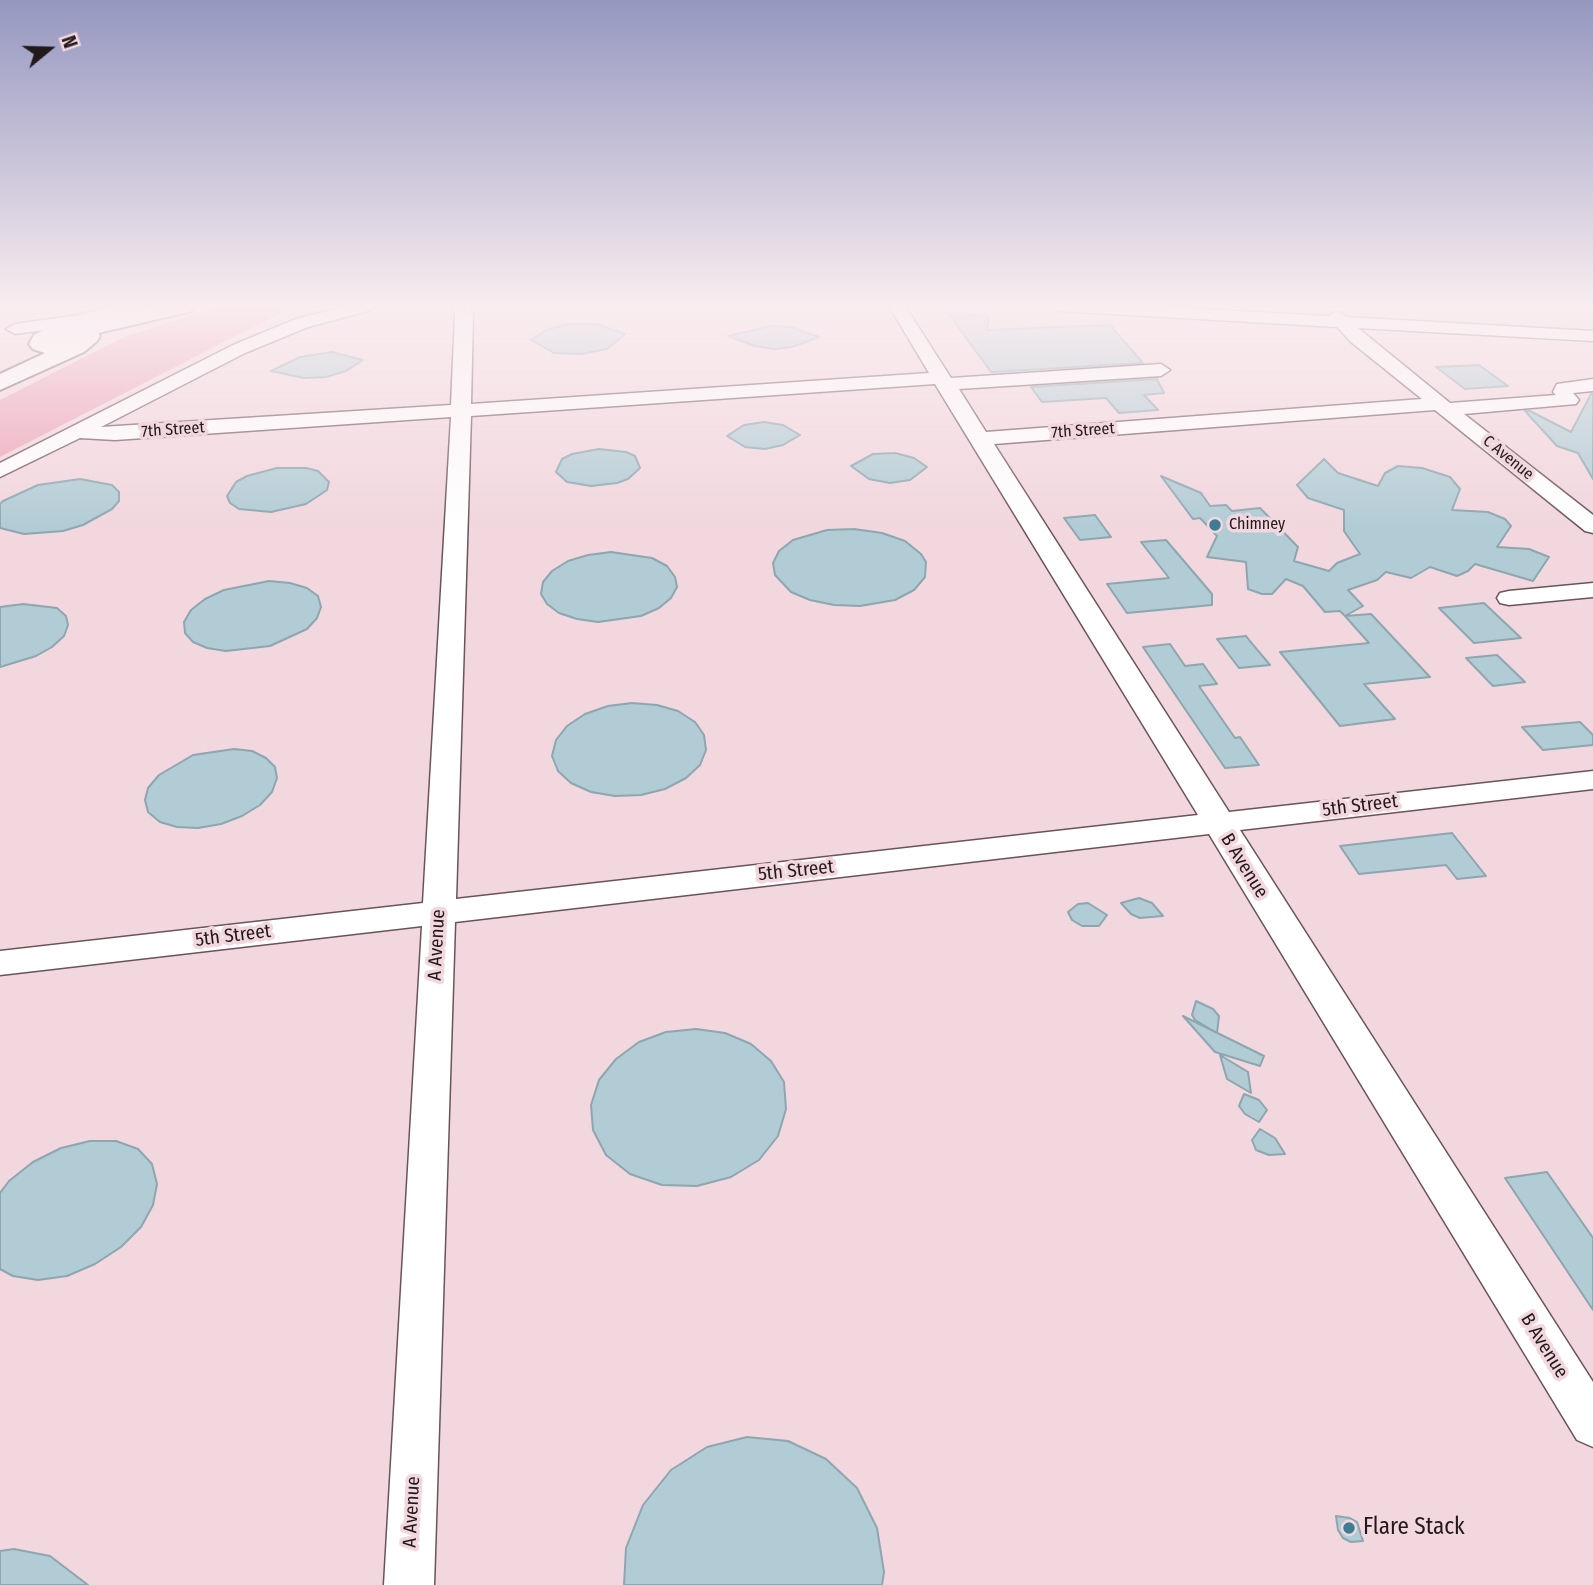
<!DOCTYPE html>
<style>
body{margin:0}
#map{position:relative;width:1593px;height:1585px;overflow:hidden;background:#f2d7de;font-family:"Fira Sans Condensed",sans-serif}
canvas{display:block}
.north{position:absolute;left:14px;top:14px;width:70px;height:70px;-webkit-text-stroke:5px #f2d7de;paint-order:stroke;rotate:71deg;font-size:19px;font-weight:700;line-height:28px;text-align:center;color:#22191b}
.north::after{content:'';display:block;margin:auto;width:24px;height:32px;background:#22191b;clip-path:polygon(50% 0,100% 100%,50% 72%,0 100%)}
</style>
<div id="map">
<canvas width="1593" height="1585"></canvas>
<div class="north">N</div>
</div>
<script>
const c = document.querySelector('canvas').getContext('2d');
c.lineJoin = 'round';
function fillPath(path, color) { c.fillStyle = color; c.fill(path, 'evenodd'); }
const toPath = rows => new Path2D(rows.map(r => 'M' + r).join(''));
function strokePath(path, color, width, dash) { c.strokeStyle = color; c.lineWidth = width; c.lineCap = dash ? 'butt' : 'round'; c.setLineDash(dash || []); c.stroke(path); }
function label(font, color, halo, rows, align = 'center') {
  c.font = font + ' "Fira Sans Condensed",sans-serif'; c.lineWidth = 7; c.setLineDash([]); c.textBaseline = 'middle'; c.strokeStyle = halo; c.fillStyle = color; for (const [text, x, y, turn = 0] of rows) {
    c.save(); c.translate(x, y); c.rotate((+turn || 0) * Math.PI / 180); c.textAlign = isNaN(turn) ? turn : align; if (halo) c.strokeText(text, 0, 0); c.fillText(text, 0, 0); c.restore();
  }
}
const green = toPath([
 [221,306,294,306,0,457,0,400,124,337]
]);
const building = toPath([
 [948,313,989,316,987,330,1110,325,1143,363,991,372,948,313],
 [569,324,596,324,625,334,607,349,581,354,554,353,531,340,546,330,569,324],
 [771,326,791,327,819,337,792,347,774,349,755,346,728,336,771,326],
 [332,352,363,360,346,371,326,377,304,378,271,371,300,357,332,352],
 [1479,365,1508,386,1465,389,1436,367,1479,365],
 [1157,379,1164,393,1144,395,1158,410,1119,413,1106,398,1042,402,1031,387,1157,379],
 [1591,394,1593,394,1593,479,1578,453,1557,446,1525,411,1530,411,1571,432,1591,394],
 [764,422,783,425,800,435,783,445,765,449,745,447,727,436,744,425,764,422],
 [599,449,626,452,635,456,640,468,628,479,617,483,591,486,567,482,556,472,562,459,572,454,599,449],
 [895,453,914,458,927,467,910,480,890,483,869,479,851,466,873,454,895,453],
 [1324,459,1338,473,1378,486,1385,473,1398,466,1422,468,1450,477,1460,489,1452,510,1488,512,1505,519,1511,526,1497,547,1529,549,1549,557,1533,581,1475,564,1468,571,1457,576,1430,567,1411,578,1386,572,1377,580,1348,590,1363,606,1345,616,1340,611,1325,612,1303,586,1286,579,1272,594,1262,594,1248,589,1246,562,1207,557,1217,536,1200,518,1193,519,1161,476,1201,493,1210,506,1226,505,1232,511,1260,508,1298,547,1294,561,1329,571,1337,563,1360,554,1344,531,1344,510,1308,498,1297,485,1324,459],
 [277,468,306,468,318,471,329,482,327,490,306,504,271,512,239,509,230,503,227,496,236,482,247,476,277,468],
 [80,479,112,485,119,492,119,501,112,509,83,525,63,531,24,534,0,528,0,504,3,501,38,485,80,479],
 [1095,515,1111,537,1080,540,1064,518,1095,515],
 [854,529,882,533,905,541,921,554,926,562,925,577,914,590,895,600,860,606,834,605,810,600,791,592,775,575,773,563,779,551,793,540,827,530,854,529],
 [1166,540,1212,594,1212,605,1127,613,1107,584,1169,578,1141,542,1166,540],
 [611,552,652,558,667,566,675,577,677,587,671,598,659,608,641,616,598,622,577,619,559,613,547,604,541,594,543,582,552,571,568,561,588,555,611,552],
 [269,581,290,583,307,588,318,596,321,607,317,618,307,629,270,646,226,651,207,648,193,642,185,633,184,622,191,610,205,599,224,590,269,581],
 [1484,603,1521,638,1474,643,1439,608,1484,603],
 [23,604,57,608,66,616,68,625,64,636,52,647,36,656,0,667,0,607,23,604],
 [1371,614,1430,677,1364,684,1395,719,1340,726,1280,652,1369,643,1345,616,1371,614],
 [1246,636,1250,641,1270,665,1239,668,1217,639,1246,636],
 [1170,644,1185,666,1203,664,1217,684,1199,686,1235,738,1240,737,1259,765,1225,768,1143,647,1170,644],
 [1497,655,1525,682,1493,686,1466,658,1497,655],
 [632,703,657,705,678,711,695,722,704,735,706,750,700,765,686,778,665,789,641,795,615,796,591,792,571,783,558,771,552,756,556,740,567,726,585,714,608,706,632,703],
 [1580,722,1593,735,1593,745,1543,750,1522,727,1580,722],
 [234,749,252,751,266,758,275,767,277,778,272,792,260,805,242,816,221,824,198,828,177,827,160,822,148,812,145,800,148,788,159,775,193,755,234,749],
 [1452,833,1486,876,1457,879,1446,865,1359,874,1340,846,1452,833],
 [1139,898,1152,903,1163,916,1140,918,1131,914,1121,903,1139,898],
 [1088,903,1107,915,1099,926,1082,926,1072,920,1068,912,1078,904,1088,903],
 [1196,1001,1213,1009,1219,1016,1217,1033,1195,1020,1192,1015,1196,1001],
 [1183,1016,1264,1056,1260,1066,1215,1052,1183,1016],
 [696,1029,725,1033,751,1044,771,1061,784,1082,786,1109,778,1136,759,1160,731,1177,697,1186,662,1185,630,1174,606,1155,593,1130,591,1105,599,1080,616,1059,639,1042,666,1032,696,1029],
 [1220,1055,1248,1072,1251,1093,1227,1079,1220,1055],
 [1244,1094,1259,1100,1267,1110,1259,1122,1245,1114,1239,1106,1244,1094],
 [1260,1129,1275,1138,1285,1154,1269,1155,1256,1150,1252,1140,1260,1129],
 [90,1141,116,1141,138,1149,152,1164,157,1184,153,1205,141,1227,121,1247,95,1264,67,1276,38,1280,13,1276,0,1269,0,1193,9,1181,33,1162,61,1148,90,1141],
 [1547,1172,1593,1238,1593,1310,1505,1178,1547,1172],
 [747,1437,788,1441,826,1459,857,1488,877,1528,884,1572,882,1585,624,1585,626,1548,643,1505,671,1470,707,1447,747,1437],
 [1336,1516,1350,1518,1357,1522,1363,1541,1351,1542,1343,1538,1338,1530,1336,1516],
 [14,1549,50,1556,88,1585,0,1585,0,1551,14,1549]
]);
const minor = toPath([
 [113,306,140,306,138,310,86,324,75,336,69,337,63,336,60,328,15,334,6,329,15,324,79,315,113,306],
 [347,306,374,306,372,310,308,327,245,353,101,427,451,405,455,315,453,306,469,306,473,315,471,404,929,373,889,306,905,306,951,378,1161,364,1170,370,1161,376,959,389,986,432,1422,399,1351,342,1337,327,1059,311,1051,306,1149,306,1328,316,1337,311,1347,317,1593,331,1593,341,1358,328,1450,403,1556,395,1553,392,1557,384,1593,379,1593,391,1573,393,1579,400,1576,404,1464,414,1593,515,1593,533,1585,531,1435,410,994,444,1229,812,1593,771,1593,789,1240,830,1593,1382,1593,1447,1577,1440,1209,834,455,922,434,1585,384,1585,422,926,0,975,0,951,423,903,451,417,115,440,80,438,0,477,0,463,233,345,296,319,347,306],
 [935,384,1198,815,456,899,471,416,935,384],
 [1593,583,1593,597,1509,605,1500,603,1497,598,1500,593,1509,591,1593,583]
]);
const major = toPath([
 [156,306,195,306,192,311,98,333,100,336,97,341,84,352,0,390,0,374,45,353,33,349,29,344,34,335,43,330,156,306]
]);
const markers = [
 [1215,525,7,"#3d7c91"],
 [1349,1528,7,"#3d7c91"]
];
const farStreetnames = [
 ["7th Street",173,430,-4],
 ["7th Street",1083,431,-4],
 ["C Avenue",1508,458,39]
];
const farPoinames = [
 ["Chimney",1229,525]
];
const streetNames = [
 ["5th Street",1360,806,-7],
 ["B Avenue",1244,866,58],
 ["5th Street",796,871,-6],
 ["5th Street",233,936,-7],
 ["A Avenue",437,945,-87],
 ["B Avenue",1544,1346,58],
 ["A Avenue",412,1512,-87]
];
const nearPoinames = [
 ["Flare Stack",1363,1528]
];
fillPath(green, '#eca3b7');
fillPath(building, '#b1ccd5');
strokePath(building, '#8da6af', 2);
strokePath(minor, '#6a5359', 3);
strokePath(major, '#6a5359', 4);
fillPath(minor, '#fff');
fillPath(major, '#fff');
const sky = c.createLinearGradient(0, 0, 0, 528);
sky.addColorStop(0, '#9597c0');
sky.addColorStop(0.58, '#f9edf0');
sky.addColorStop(1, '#f9edf000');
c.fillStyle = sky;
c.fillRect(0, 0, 1593, 528);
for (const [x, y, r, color] of markers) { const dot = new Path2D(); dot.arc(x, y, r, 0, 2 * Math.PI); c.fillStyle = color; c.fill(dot); strokePath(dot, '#f2d7de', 2.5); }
label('16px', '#22191b', '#f2d7de', farStreetnames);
label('16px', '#22191b', '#f2d7de', farPoinames, 'left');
label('19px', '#22191b', '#f2d7de', streetNames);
label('23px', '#22191b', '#f2d7de', nearPoinames, 'left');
</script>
